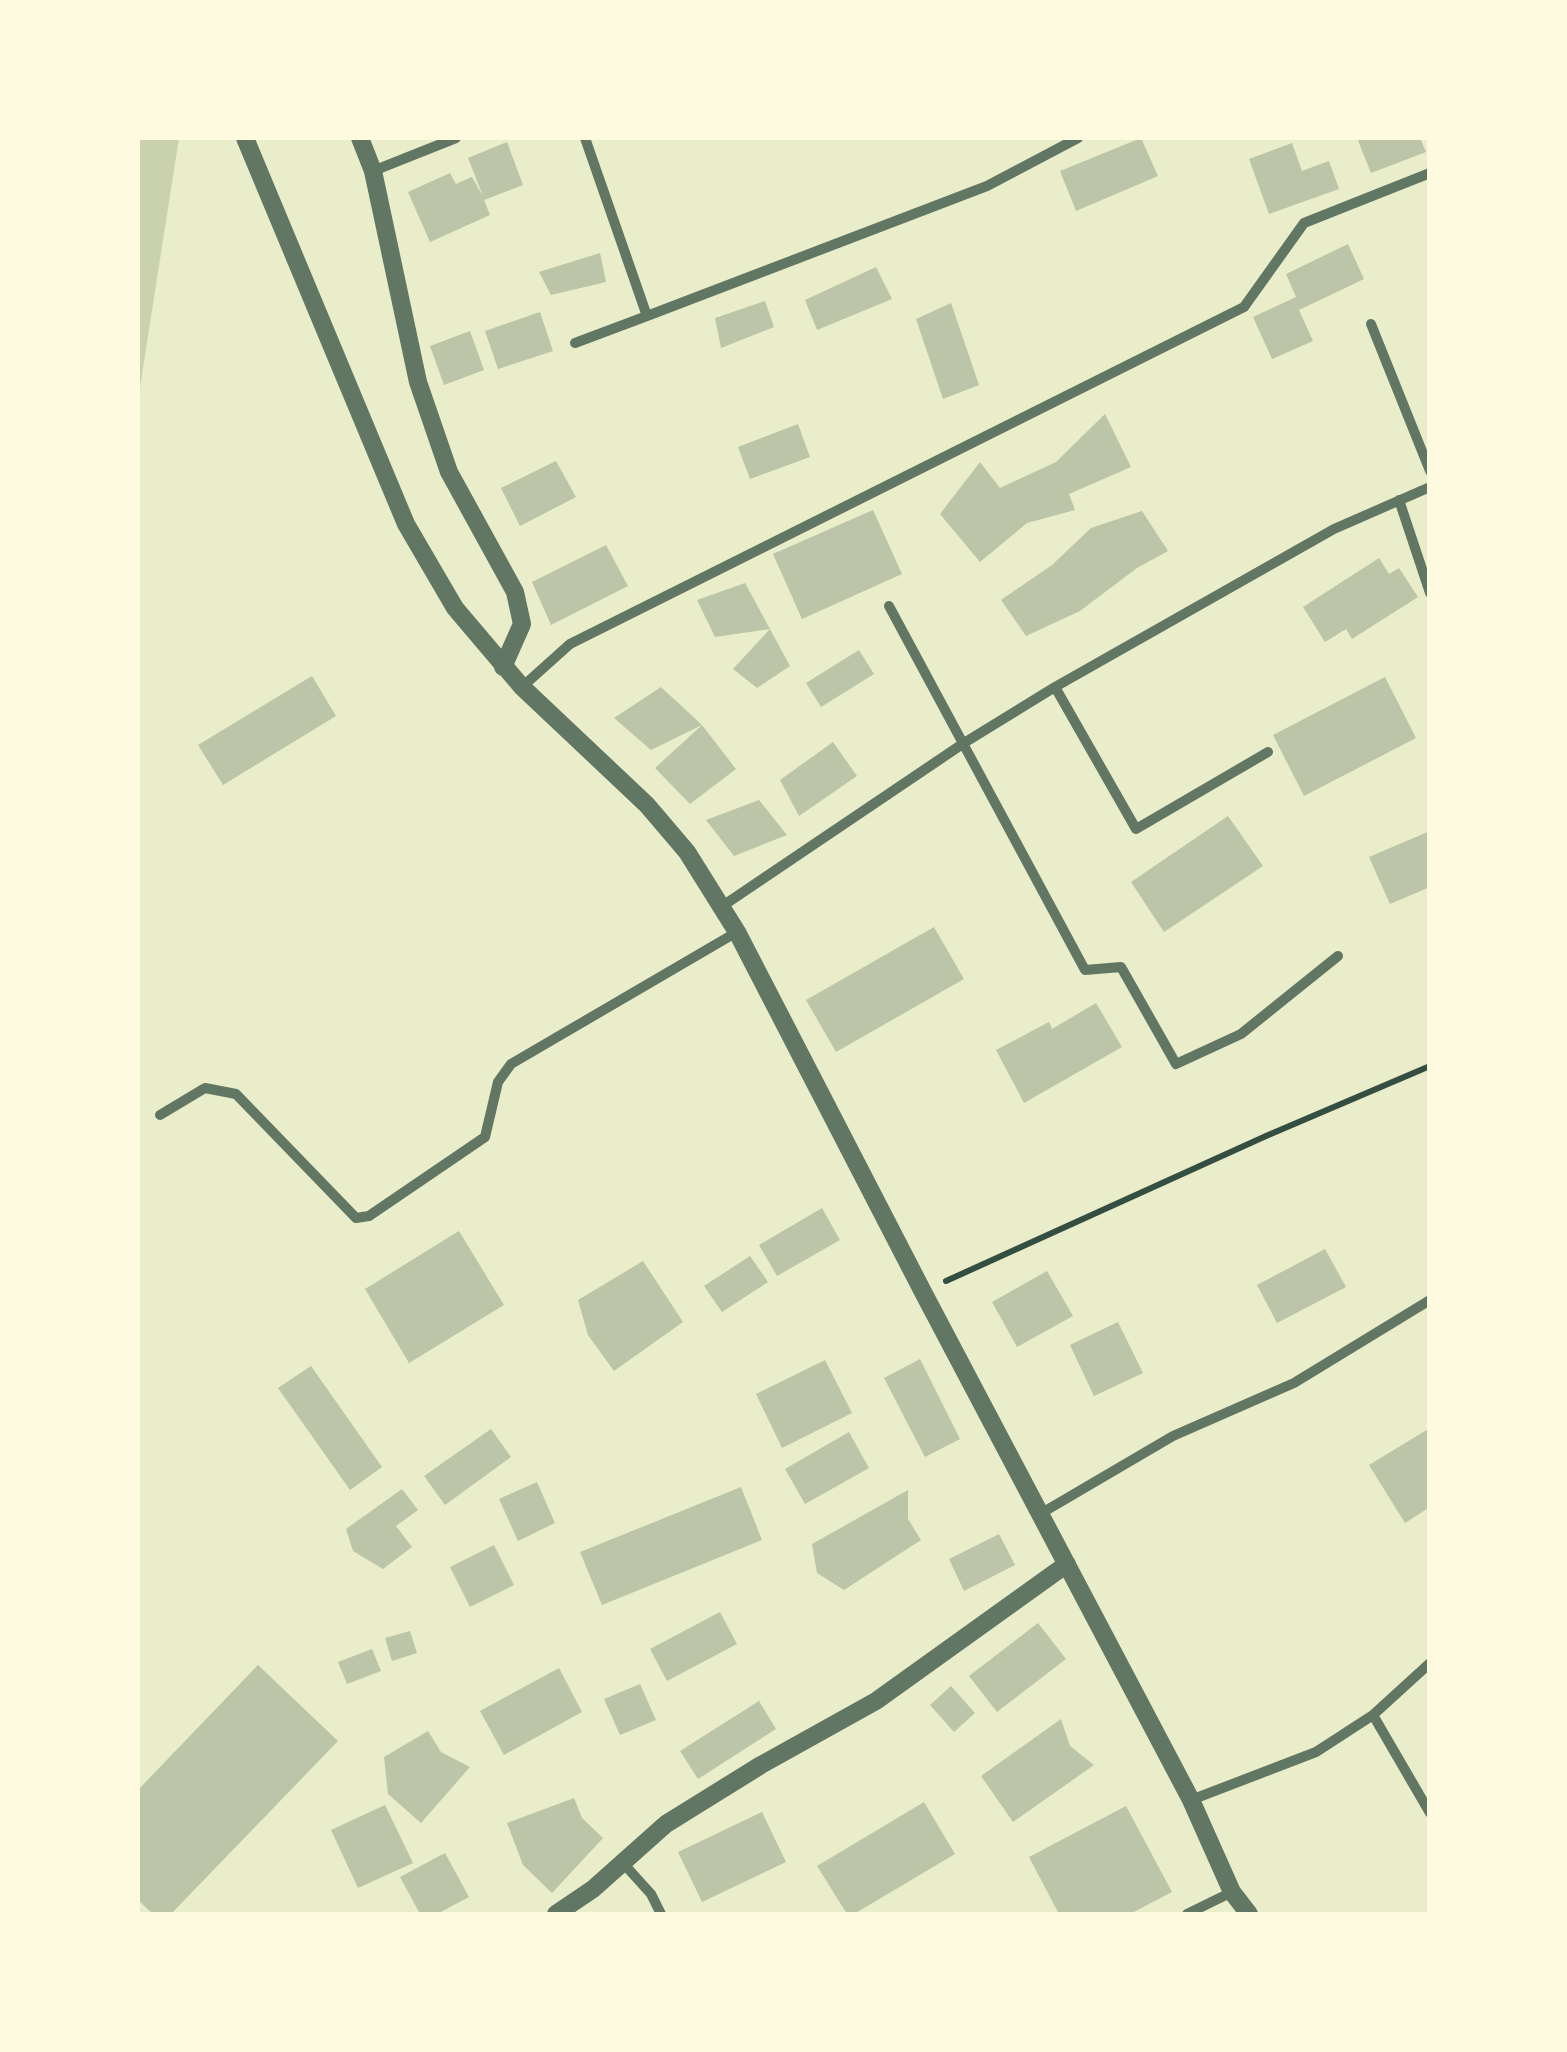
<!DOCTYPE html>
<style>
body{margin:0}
#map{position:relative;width:1567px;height:2052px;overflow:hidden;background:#e9edc9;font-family:Jost,sans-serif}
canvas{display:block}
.frame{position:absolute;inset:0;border:140px solid #fefae0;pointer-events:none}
</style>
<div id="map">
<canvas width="1567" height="2052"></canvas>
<div class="frame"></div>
</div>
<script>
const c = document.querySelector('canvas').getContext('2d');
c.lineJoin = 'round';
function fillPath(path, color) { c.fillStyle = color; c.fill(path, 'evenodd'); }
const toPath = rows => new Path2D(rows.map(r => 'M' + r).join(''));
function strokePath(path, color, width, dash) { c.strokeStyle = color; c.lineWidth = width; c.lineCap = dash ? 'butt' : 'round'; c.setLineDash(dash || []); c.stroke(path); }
const green = toPath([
 [138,138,179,138,138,400]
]);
const building = toPath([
 [1141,138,1158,176,1076,211,1060,171],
 [1357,138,1420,138,1426,152,1371,173],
 [507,142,523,185,484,200,490,215,430,242,408,192,450,173,456,184,472,177,483,196,468,158],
 [1292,143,1302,171,1329,161,1339,189,1269,214,1249,159],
 [1348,244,1364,279,1299,310,1313,341,1272,359,1253,317,1296,297,1286,274],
 [600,253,606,282,551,295,539,272],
 [876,267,892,299,817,330,805,300],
 [765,301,774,327,721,348,715,318],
 [951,303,979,385,943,399,916,319],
 [540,312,553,351,498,369,485,331],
 [470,331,484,370,444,385,430,346],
 [1105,414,1131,467,1069,494,1075,510,1027,523,980,562,940,514,980,462,1000,488,1056,462],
 [798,424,810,457,750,479,738,447],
 [556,461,576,497,520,526,501,488],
 [873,510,902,574,802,619,773,554],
 [1142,511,1168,551,1137,568,1080,611,1026,636,1001,600,1052,565,1091,528],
 [606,545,628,586,551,625,532,582],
 [1379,558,1389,574,1399,568,1418,597,1352,639,1346,629,1325,642,1303,607],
 [745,583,770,629,715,637,697,600],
 [770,629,790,666,757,688,733,669],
 [859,650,874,674,821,707,806,683],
 [312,676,336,716,223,785,198,745],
 [1385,677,1416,738,1304,796,1273,735],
 [661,687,702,725,651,750,614,718],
 [702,725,736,769,690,804,655,768],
 [833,742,857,776,799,816,780,780],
 [759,800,787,835,734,856,706,820],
 [1228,816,1263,866,1164,932,1131,882],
 [1430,831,1430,887,1390,904,1369,857],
 [934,927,964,979,836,1052,806,1000],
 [1096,1003,1122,1047,1024,1103,996,1050,1049,1022,1052,1029],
 [822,1208,840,1240,777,1276,759,1245],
 [459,1231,504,1305,409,1363,365,1289],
 [1325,1249,1346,1287,1277,1323,1257,1285],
 [750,1256,768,1282,722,1312,704,1286],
 [643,1261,683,1322,614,1371,588,1335,578,1300],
 [1047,1271,1073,1316,1017,1347,992,1302],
 [1118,1322,1143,1373,1094,1396,1070,1345],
 [920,1359,960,1439,925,1457,884,1378],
 [825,1360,852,1413,782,1448,756,1394],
 [311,1366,382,1467,350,1490,278,1388],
 [1430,1428,1430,1507,1405,1523,1369,1465],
 [491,1429,511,1457,445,1505,424,1476],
 [849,1432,869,1468,805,1504,785,1469],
 [537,1482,555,1523,518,1541,499,1499],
 [741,1487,762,1540,602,1605,580,1552],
 [402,1489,418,1510,396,1526,412,1547,383,1569,353,1551,346,1529],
 [908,1490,908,1519,921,1540,844,1590,817,1573,812,1544],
 [999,1534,1015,1565,964,1591,949,1559],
 [494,1545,514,1585,470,1607,450,1567],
 [720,1612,737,1644,667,1681,650,1649],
 [1038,1623,1066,1659,997,1712,969,1676],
 [410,1631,417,1653,392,1661,385,1638],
 [372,1649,381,1671,347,1684,338,1662],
 [258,1665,338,1741,171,1914,153,1914,138,1900,138,1790],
 [559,1668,582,1712,504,1755,480,1711],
 [640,1684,656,1720,620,1735,604,1699],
 [951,1686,975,1713,954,1732,930,1705],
 [759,1701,776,1729,698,1779,680,1751],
 [1061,1719,1070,1746,1094,1765,1013,1822,981,1776],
 [428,1731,441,1752,470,1767,421,1823,388,1794,384,1757],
 [574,1798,582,1818,603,1838,552,1893,523,1865,507,1823],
 [924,1802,955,1854,854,1914,847,1914,817,1866],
 [385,1805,413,1863,358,1888,331,1830],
 [1126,1806,1172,1892,1130,1914,1059,1914,1029,1857],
 [762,1812,786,1862,702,1902,678,1852],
 [445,1853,469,1897,437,1914,420,1914,400,1877]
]);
const path = toPath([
 [946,1281,1266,1136,1430,1066]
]);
const minor = toPath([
 [373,171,456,138],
 [647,316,987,186,1078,138],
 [1371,324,1430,471],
 [575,343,647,316,585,138],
 [1399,500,1430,593],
 [889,606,1085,970,1121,967,1176,1064,1241,1034,1338,956],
 [522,687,570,644,1244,307,1304,223,1430,173],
 [1055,687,1136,829,1268,752],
 [721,907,964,743,1055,687,1334,529,1430,487],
 [160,1115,205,1088,236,1094,356,1218,369,1216,485,1137,498,1082,511,1064,737,932],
 [1040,1514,1173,1436,1294,1383,1430,1300],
 [1373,1715,1430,1813],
 [1191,1800,1316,1752,1373,1715,1430,1663],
 [623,1863,651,1894,661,1914],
 [1187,1914,1232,1892]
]);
const tertiary = toPath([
 [245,138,406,524,455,608,522,687,647,805,687,852,737,932,923,1292,1191,1800,1232,1892,1249,1914],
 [360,138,373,171,418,382,449,472,515,592,522,624,503,667],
 [556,1914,593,1889,666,1824,761,1765,876,1701,1067,1564]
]);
fillPath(green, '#cad2ad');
fillPath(building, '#bcc5a7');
strokePath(path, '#344e41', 6);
strokePath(minor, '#617663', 10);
strokePath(tertiary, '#617663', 18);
</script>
